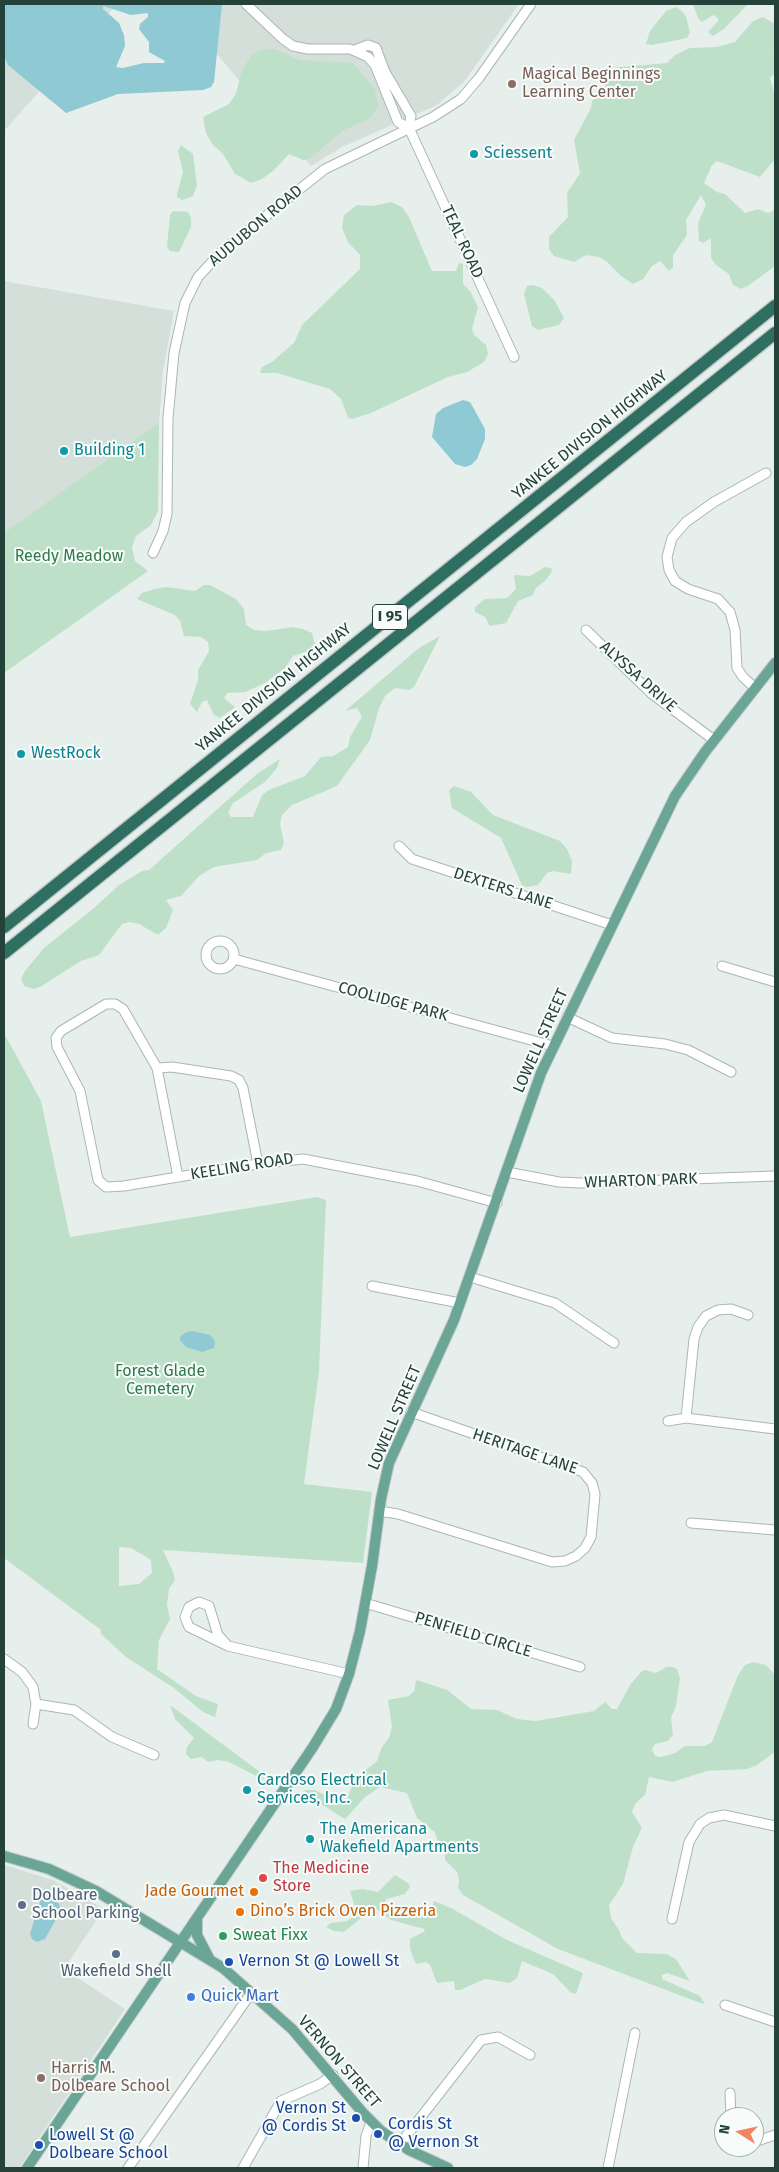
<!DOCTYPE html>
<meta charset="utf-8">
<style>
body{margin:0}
#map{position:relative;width:779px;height:2172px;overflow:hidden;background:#e6efeb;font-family:"Fira Sans",sans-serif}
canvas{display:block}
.frame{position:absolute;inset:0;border:5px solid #24423a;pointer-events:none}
.north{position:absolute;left:714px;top:2107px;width:50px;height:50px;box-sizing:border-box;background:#f7fbf9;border:1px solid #a3b1ad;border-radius:50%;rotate:280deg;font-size:14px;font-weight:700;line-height:20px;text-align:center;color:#24423a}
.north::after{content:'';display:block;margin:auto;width:18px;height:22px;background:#f4845f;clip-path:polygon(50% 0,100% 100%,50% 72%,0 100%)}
</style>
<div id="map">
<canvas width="779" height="2172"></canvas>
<div class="frame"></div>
<div class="north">N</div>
</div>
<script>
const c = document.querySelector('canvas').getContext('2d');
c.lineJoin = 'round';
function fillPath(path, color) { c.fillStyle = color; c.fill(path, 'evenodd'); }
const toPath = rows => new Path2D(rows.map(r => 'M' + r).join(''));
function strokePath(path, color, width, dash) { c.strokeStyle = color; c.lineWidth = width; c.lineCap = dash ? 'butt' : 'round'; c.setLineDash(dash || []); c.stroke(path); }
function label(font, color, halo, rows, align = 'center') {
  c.font = font + ' "Fira Sans",sans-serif'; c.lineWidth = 4; c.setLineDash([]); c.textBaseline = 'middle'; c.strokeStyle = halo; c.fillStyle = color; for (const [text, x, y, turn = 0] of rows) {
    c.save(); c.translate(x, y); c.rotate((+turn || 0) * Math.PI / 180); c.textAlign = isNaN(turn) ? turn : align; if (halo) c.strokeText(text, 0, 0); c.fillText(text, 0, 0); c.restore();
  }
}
const built = toPath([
 [4,4,117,4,4,131],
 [175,4,519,4,464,82,437,105,342,147,311,166],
 [4,281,174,311,163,371,159,423,137,467,4,540],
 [4,1865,53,1880,104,1909,64,1969,125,2009,19,2168,4,2168]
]);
const green = toPath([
 [693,4,748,4,724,29,713,36,708,32,718,21,718,18,713,15,702,22,698,18],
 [676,7,683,12,686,17,690,32,687,38,652,45,646,44,650,31,666,11],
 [763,17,775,24,775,46,773,51,775,54,775,77,773,75,770,78,775,96,775,159,760,177,717,161,712,165,704,183,717,192,725,194,745,213,758,209,768,213,775,210,775,266,748,286,741,289,733,285,729,274,716,265,711,258,711,238,703,243,699,241,698,223,706,205,701,195,686,220,687,235,673,255,673,268,669,271,660,261,652,266,643,279,633,284,621,276,606,261,599,257,586,255,574,262,554,256,549,249,549,237,568,217,567,193,580,173,574,140,591,108,592,101,604,89,606,80,599,69,667,63,675,55,690,48,717,47,735,42,753,21],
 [269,49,275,49,300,60,353,63,375,89,378,107,369,119,344,130,309,159,303,160,289,154,274,170,262,179,251,183,235,174,223,154,213,145,206,133,203,117,229,104,236,94,242,70,251,56,260,50],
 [181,145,193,154,197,186,193,196,182,200,177,197,177,194,183,172,178,151],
 [391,202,402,207,409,217,432,271,456,271,459,263,463,264,463,284,470,291,478,307,472,329,474,335,486,345,488,354,484,362,467,372,448,377,371,413,352,419,348,418,341,399,330,389,277,373,260,373,262,367,273,361,294,343,302,325,360,269,360,255,348,242,342,228,344,215,357,205,373,206],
 [173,211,188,212,191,218,191,227,179,252,170,251,167,247,170,215],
 [533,285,542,288,555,301,564,318,559,325,538,330,532,326,524,294,527,286],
 [159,423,158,511,151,525,136,536,132,548,135,561,148,571,4,673,4,533],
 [545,567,551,568,552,571,546,580,536,588,533,595,518,601,506,623,490,626,485,617,475,612,475,607,485,599,507,598,516,589,514,577,515,575,530,576],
 [204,585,210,585,236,599,244,609,246,625,254,630,266,631,293,627,303,629,312,633,315,644,308,651,293,656,285,668,265,683,245,692,227,693,224,698,235,707,220,718,214,715,207,700,202,702,197,712,190,704,198,680,198,670,209,651,208,642,201,637,184,636,180,621,175,615,137,599,142,593,154,589,167,587,195,591],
 [440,636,414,687,409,690,395,688,385,696,379,708,370,740,337,786,292,805,282,815,280,824,284,843,281,850,266,853,257,860,214,867,199,876,181,896,166,900,173,910,166,928,158,935,139,924,130,922,122,924,99,955,81,961,40,987,34,989,24,986,21,979,25,971,44,948,94,908,119,885,142,871,149,870,258,773,280,759,277,768,265,782,233,803,228,813,231,817,253,817,262,795,269,790,305,776,321,757,333,756,348,747,350,737,362,717,357,708,345,711,419,648],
 [454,786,471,792,493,815,560,841,567,849,572,861,571,874,553,871,547,873,538,885,526,887,522,885,501,838,452,808,449,790],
 [4,1033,41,1101,70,1237,317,1197,326,1200,319,1371,304,1484,372,1492,363,1563,163,1550,173,1572,175,1580,169,1589,167,1605,170,1619,159,1640,157,1669,196,1696,218,1704,215,1717,203,1712,174,1688,126,1657,101,1634,101,1630,4,1558],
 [119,1547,131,1548,151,1560,152,1573,139,1584,119,1586],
 [753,1662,766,1665,775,1675,775,1752,757,1765,747,1769,707,1771,672,1782,649,1777,645,1795,635,1804,632,1812,642,1828,633,1847,623,1884,609,1905,611,1918,619,1930,622,1938,637,1953,667,1954,676,1959,690,1981,667,1973,662,1975,662,1979,700,1996,704,2002,703,2004,558,1949,463,1895,458,1888,459,1880,457,1872,445,1860,445,1847,437,1839,435,1832,417,1818,407,1793,380,1787,365,1797,345,1819,313,1799,304,1790,315,1790,341,1803,347,1799,355,1779,377,1761,382,1747,389,1738,392,1726,388,1700,409,1696,415,1690,415,1684,417,1680,447,1690,471,1709,497,1710,517,1719,536,1721,594,1711,605,1702,612,1709,617,1709,630,1685,641,1672,645,1670,656,1673,666,1667,674,1667,677,1669,680,1678,676,1706,671,1718,673,1735,668,1741,655,1744,652,1749,655,1756,661,1757,675,1753,685,1746,705,1746,712,1742,738,1675,745,1665],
 [170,1705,260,1772,264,1780,229,1762,218,1760,208,1762,202,1757,191,1759,186,1754,187,1747,194,1738,175,1719],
 [395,1875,408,1883,410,1887,405,1894,386,1899,385,1902,391,1908,408,1917,415,1917,431,1910,434,1901,451,1908,507,1940,583,1973,576,1994,571,1993,553,1974,522,1961,517,1978,510,1983,485,1979,460,1990,455,1990,454,1981,437,1983,430,1965,426,1962,416,1964,410,1949,410,1939,425,1931,424,1929,391,1920,378,1910,367,1913,344,1932,334,1931,326,1927,331,1923,347,1921,354,1916,356,1911,350,1891,363,1889,378,1892]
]);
const water = toPath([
 [4,4,222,4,214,82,211,87,203,90,118,94,66,113,8,65,4,56],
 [103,6,131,15,148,13,148,17,140,24,139,29,149,42,149,52,165,61,164,63,144,63,123,68,116,67,125,46,124,35,119,23,103,9],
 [463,400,470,402,485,429,485,439,477,459,471,465,465,467,455,464,432,437,436,414,443,408],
 [193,1331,210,1335,215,1341,214,1348,202,1352,186,1347,180,1340,180,1337,186,1332],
 [46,1894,59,1904,61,1910,45,1939,37,1942,32,1939,30,1934,42,1895]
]);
const minor = toPath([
 [246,4,283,39,293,46,308,49,350,49,368,57,375,65,398,122,409,128],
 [355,50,368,45,376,48,385,72,411,116,409,128],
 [409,128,514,357],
 [153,553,163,531,167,514,168,418,174,353,185,303,198,277,222,251,325,169,433,117,461,99,479,78,531,4],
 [586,630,652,694,714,740],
 [755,688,743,677,737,668,735,630,730,612,718,599,688,589,675,581,669,570,667,557,672,538,686,522,714,502,766,473],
 [399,846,412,859,612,925],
 '206 955a14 14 0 1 1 28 0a14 14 0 1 1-28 0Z',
 [234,959,553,1046],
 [722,966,775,982],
 [567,1017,612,1038,665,1044,688,1050,731,1072],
 [157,1068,172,1067,231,1076,239,1080,243,1088,258,1164],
 [507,1172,559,1182,581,1183,775,1176],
 [178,1177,157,1068,123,1009,115,1004,106,1004,61,1031,56,1038,57,1047,80,1091,98,1180,106,1187,124,1186,178,1177,258,1164,303,1159,417,1181,497,1203],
 [470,1277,555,1303,614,1343],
 [372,1286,460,1303],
 [686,1418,694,1339,698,1327,706,1316,718,1310,731,1309,748,1315],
 [668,1421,686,1418,775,1429],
 [379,1511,398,1514,552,1562,565,1561,576,1556,585,1548,591,1537,595,1494,592,1483,583,1472,411,1412],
 [691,1523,775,1530],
 [365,1603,580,1667],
 [228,1646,189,1627,185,1617,189,1607,199,1602,209,1606,218,1635,228,1646,349,1674],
 [4,1659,22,1672,33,1687,36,1704,33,1724],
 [36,1704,74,1710,112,1737,154,1755],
 [672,1919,689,1842,700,1824,709,1818,724,1815,775,1826],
 [725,2005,775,2022],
 [730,2093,731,2117],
 [754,2142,775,2135],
 [400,2144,481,2040,498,2037,530,2055],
 [128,2168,252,1992],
 [243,2168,281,2101,320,2084,333,2075],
 [363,2168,366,2136,371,2122],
 [608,2168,635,2033]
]);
const major = toPath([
 [4,1856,49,1869,96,1891,223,1968,292,2029,363,2113,381,2131,409,2150,448,2168],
 [197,1918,197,1935,209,1958],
 [27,2168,313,1747,336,1709,349,1674,360,1631,372,1566,381,1499,389,1463,454,1320,541,1073,675,796,705,752,775,663]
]);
const highway = toPath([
 [4,927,775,306],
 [4,953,775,333]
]);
const markers = [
 [512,84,5,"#8d6e63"],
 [474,154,5,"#0f9aa8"],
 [64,451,5,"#0f9aa8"],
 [21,754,5,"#0f9aa8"],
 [247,1790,5,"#0f9aa8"],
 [310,1839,5,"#0f9aa8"],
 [263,1878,5,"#e0444e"],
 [254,1892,5,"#e8710a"],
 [22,1905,5,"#5c6f8a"],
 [240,1912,5,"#e8710a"],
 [223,1936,5,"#2e9e5b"],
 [116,1954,5,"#5c6f8a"],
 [229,1962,5,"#1a4fb4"],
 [191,1997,5,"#3f7fe0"],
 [41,2078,5,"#8d6e63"],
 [356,2118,5,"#1a4fb4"],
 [378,2134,5,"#1a4fb4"],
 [39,2145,5,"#1a4fb4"]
];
const shields = [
 [390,617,35]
];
const shieldNames = [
 ["I 95",390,617]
];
const educationNames = [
 ["Magical Beginnings",522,75],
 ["Learning Center",522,93],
 ["Harris M.",51,2069],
 ["Dolbeare School",51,2087]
];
const cultureNames = [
 ["Sciessent",484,154],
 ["Building 1",74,451],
 ["WestRock",31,754],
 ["Cardoso Electrical",257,1781],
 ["Services, Inc.",257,1799],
 ["The Americana",320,1830],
 ["Wakefield Apartments",320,1848]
];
const streetNames = [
 ["AUDUBON ROAD",256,226,-40],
 ["TEAL ROAD",462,242,65],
 ["YANKEE DIVISION HIGHWAY",590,435,-39],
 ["ALYSSA DRIVE",638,677,42],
 ["YANKEE DIVISION HIGHWAY",274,688,-39],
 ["DEXTERS LANE",503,889,18],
 ["COOLIDGE PARK",393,1002,15],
 ["LOWELL STREET",541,1041,-66],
 ["KEELING ROAD",242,1167,-9],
 ["WHARTON PARK",641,1181,-2],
 ["LOWELL STREET",395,1418,-67],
 ["HERITAGE LANE",525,1452,19],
 ["PENFIELD CIRCLE",473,1635,17],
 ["VERNON STREET",339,2062,49]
];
const parkNames = [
 ["Reedy Meadow",69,557],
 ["Forest Glade",160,1372],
 ["Cemetery",160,1390]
];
const healthNames = [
 ["The Medicine",273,1869],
 ["Store",273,1887]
];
const foodNames = [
 ["Jade Gourmet",244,1892],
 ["Dino’s Brick Oven Pizzeria",250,1912,"left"]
];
const serviceNames = [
 ["Dolbeare",32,1896],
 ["School Parking",32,1914],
 ["Wakefield Shell",116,1972,"center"]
];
const leisureNames = [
 ["Sweat Fixx",233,1936]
];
const transitNames = [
 ["Vernon St @ Lowell St",239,1962],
 ["Vernon St",346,2109,"right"],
 ["@ Cordis St",346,2127,"right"],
 ["Cordis St",388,2125],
 ["@ Vernon St",388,2143],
 ["Lowell St @",49,2136],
 ["Dolbeare School",49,2154]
];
const shopNames = [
 ["Quick Mart",201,1997]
];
fillPath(built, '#d4dfda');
fillPath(green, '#bfe0c8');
fillPath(water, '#8ec9d4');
strokePath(minor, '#a8b8b2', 11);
strokePath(major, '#c2cac8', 12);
strokePath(highway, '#c2cac8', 15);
strokePath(minor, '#fff', 9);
strokePath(major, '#6aa596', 10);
strokePath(highway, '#2f6f62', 12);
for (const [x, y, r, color] of markers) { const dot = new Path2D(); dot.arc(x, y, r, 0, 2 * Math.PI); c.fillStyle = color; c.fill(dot); strokePath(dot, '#f7fbf9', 2); }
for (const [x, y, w] of shields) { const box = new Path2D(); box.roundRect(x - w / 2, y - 12.5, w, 25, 4); c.fillStyle = '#f7fbf9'; c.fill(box); strokePath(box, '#24423a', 1); }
label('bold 15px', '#24423a', null, shieldNames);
label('16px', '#785e54', '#f7fbf9', educationNames, 'left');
label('16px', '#0d838f', '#f7fbf9', cultureNames, 'left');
label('16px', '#24423a', '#f7fbf9', streetNames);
label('16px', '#2d7a4b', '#f7fbf9', parkNames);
label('16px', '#be3a42', '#f7fbf9', healthNames, 'left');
label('16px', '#c56008', '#f7fbf9', foodNames, 'right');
label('16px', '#4e5e75', '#f7fbf9', serviceNames, 'left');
label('16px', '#27864d', '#f7fbf9', leisureNames, 'left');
label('16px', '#164399', '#f7fbf9', transitNames, 'left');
label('16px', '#366cbe', '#f7fbf9', shopNames, 'left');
</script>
